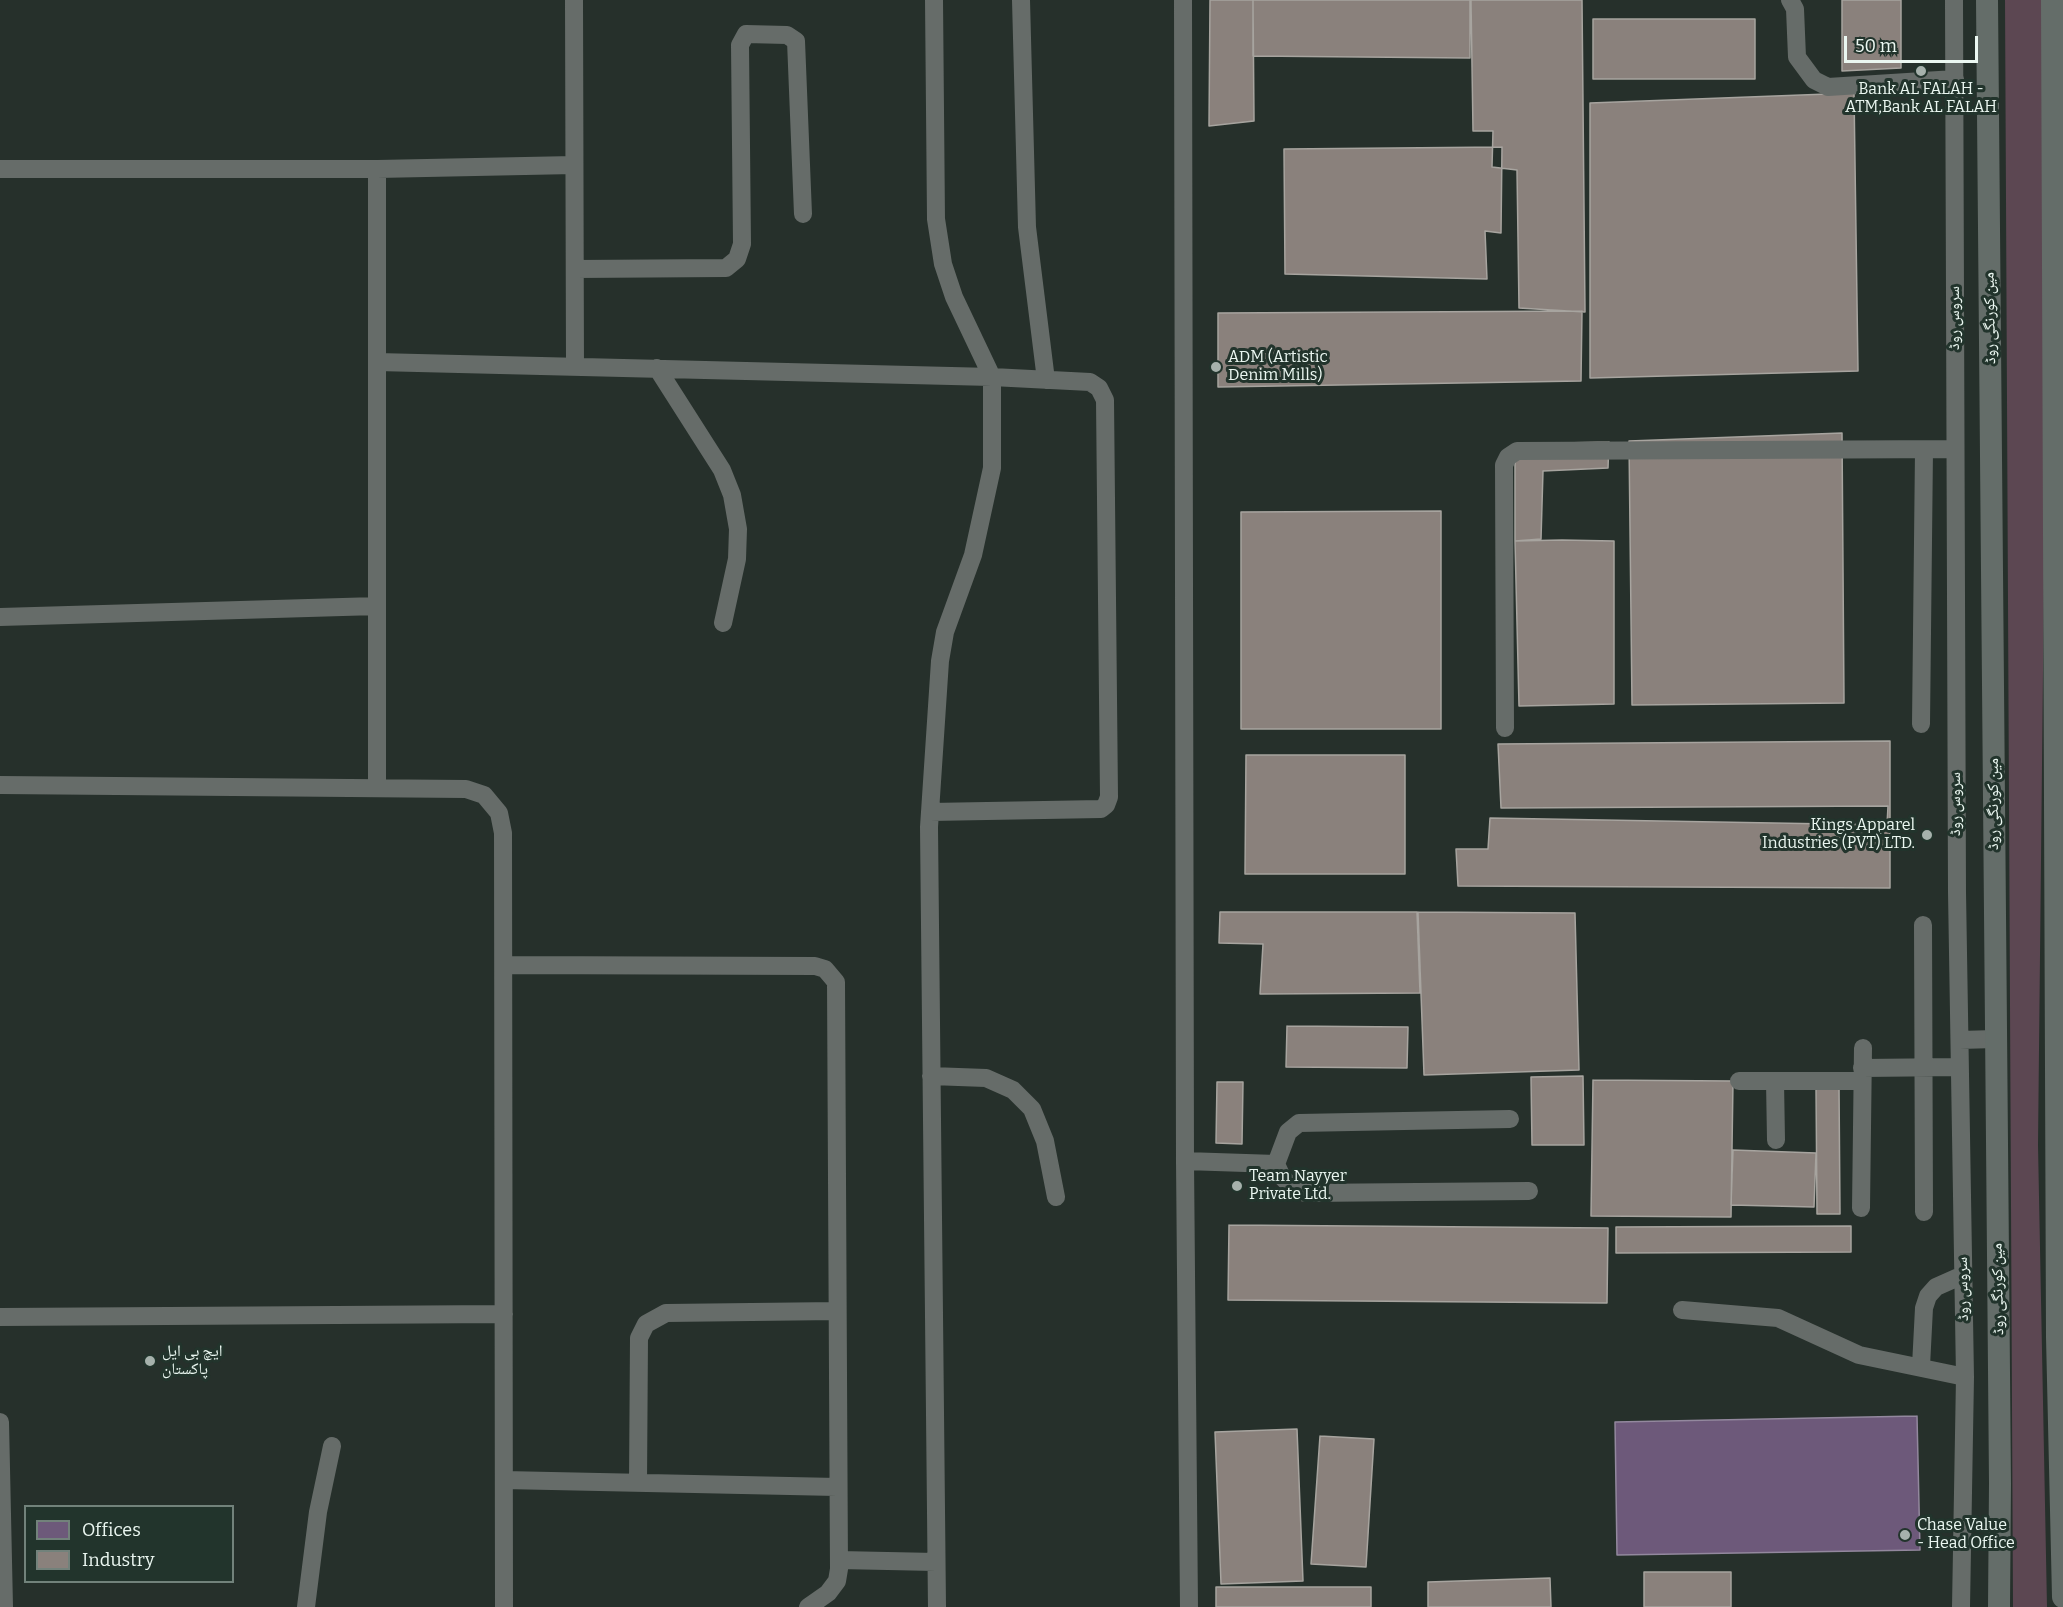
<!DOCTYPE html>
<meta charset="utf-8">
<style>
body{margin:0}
#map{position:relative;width:2063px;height:1607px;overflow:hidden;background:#26302b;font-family:Bitter,serif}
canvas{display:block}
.legend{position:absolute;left:24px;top:1505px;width:210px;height:78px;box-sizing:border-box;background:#22342c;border:2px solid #72827b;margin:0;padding:8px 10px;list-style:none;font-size:18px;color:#ebf7f1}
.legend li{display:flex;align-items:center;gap:12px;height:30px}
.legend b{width:30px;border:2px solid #72827b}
.scale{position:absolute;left:1844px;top:36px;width:134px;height:27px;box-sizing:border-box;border:3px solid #ebf7f1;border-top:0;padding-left:8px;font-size:18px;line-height:21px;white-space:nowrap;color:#ebf7f1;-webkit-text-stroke:4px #22342c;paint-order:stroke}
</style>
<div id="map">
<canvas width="2063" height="1607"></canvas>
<ul class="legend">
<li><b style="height:16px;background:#6d597a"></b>Offices</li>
<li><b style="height:16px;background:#8a817c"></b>Industry</li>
</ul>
<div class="scale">50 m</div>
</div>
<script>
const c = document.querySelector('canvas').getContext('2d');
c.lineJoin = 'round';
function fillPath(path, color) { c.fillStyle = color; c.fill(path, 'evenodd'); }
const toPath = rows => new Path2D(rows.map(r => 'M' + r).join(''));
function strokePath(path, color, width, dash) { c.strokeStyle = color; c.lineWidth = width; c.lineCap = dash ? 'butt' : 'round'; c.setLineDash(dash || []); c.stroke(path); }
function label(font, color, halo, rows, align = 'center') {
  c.font = font + ' Bitter,"Noto Naskh Arabic",serif'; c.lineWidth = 6; c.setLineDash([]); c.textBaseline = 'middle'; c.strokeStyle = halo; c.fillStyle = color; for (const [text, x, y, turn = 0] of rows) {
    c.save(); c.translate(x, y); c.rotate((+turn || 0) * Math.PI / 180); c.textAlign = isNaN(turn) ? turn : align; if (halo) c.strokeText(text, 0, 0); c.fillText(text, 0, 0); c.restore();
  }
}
const green = toPath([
 [2005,0,2042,0,2044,576,2038,1145,2047,1607,2013,1607]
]);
const offices = toPath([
 [1917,1416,1920,1550,1617,1555,1615,1422,1917,1416]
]);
const industry = toPath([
 [1210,0,1253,0,1254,121,1209,126,1210,0],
 [1253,0,1470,0,1470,58,1253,56,1253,0],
 [1471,0,1582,0,1585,312,1519,308,1517,170,1492,167,1493,131,1473,131,1471,0],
 [1842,0,1901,0,1901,68,1842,71,1842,0],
 [1593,19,1755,19,1755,79,1593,79,1593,19],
 [1854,93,1858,371,1590,378,1590,103,1854,93],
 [1502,147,1501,233,1485,231,1487,279,1285,274,1284,149,1502,147],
 [1582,311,1581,381,1218,387,1218,313,1582,311],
 [1842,433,1844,703,1632,705,1629,441,1842,433],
 [1609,442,1608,468,1543,471,1541,539,1515,541,1515,444,1609,442],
 [1441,511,1441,729,1241,729,1241,512,1441,511],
 [1562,540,1614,541,1614,704,1519,706,1515,541,1562,540],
 [1890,741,1890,888,1458,886,1456,849,1488,849,1490,818,1887,825,1888,806,1501,808,1498,744,1890,741],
 [1246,755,1405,755,1405,874,1245,874,1246,755],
 [1220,912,1417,912,1420,993,1260,994,1263,944,1219,943,1220,912],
 [1418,912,1575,913,1579,1070,1424,1075,1418,912],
 [1287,1026,1408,1027,1407,1068,1286,1067,1287,1026],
 [1583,1076,1584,1145,1532,1145,1531,1077,1583,1076],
 [1593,1080,1733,1081,1731,1217,1591,1216,1593,1080],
 [1217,1082,1243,1082,1242,1144,1216,1143,1217,1082],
 [1839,1086,1840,1214,1817,1214,1816,1087,1839,1086],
 [1733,1150,1816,1153,1814,1207,1731,1205,1733,1150],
 [1229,1225,1608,1228,1607,1303,1228,1300,1229,1225],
 [1851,1226,1851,1252,1616,1253,1616,1227,1851,1226],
 [1297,1429,1303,1581,1221,1584,1215,1432,1297,1429],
 [1320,1436,1374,1439,1366,1567,1311,1564,1320,1436],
 [1644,1572,1731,1572,1731,1607,1644,1607,1644,1572],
 [1550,1578,1551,1607,1428,1607,1428,1582,1550,1578],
 [1216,1587,1371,1587,1371,1607,1216,1607,1216,1587]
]);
const minor = toPath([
 [574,0,575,366],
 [934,0,936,219,943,264,954,297,992,377,992,468,973,555,945,632,940,661,929,827,937,1607],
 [1021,0,1027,227,1046,380],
 [1183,0,1185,1161,1189,1607],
 [1790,0,1795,9,1797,57,1814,80,1828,87,1955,79],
 [1954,0,1957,892,1965,1377,1961,1607],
 [0,169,377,169,574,165],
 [575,269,726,268,737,259,742,244,740,45,746,34,787,35,796,41,803,214],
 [377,362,992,377,1090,382,1099,388,1105,400,1109,797,1106,805,1101,809,930,812],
 [657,368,722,470,732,495,738,529,737,559,723,623],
 [0,617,377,606],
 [1921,724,1924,450],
 [1505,728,1504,465,1508,457,1517,451,1955,449],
 [0,785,466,789,484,795,499,813,503,833,504,1607],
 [377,788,377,169],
 [1923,925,1924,1212],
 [504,965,815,966,825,969,836,982,839,1569,837,1581,828,1593,808,1607],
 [1960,1040,1995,1039],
 [1862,1068,1959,1067],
 [931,1076,986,1078,1013,1090,1032,1109,1045,1141,1056,1197],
 [1739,1081,1862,1081],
 [1775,1081,1776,1140],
 [1185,1161,1276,1164,1282,1177,1292,1187,1305,1193,1529,1191],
 [1276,1164,1288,1132,1299,1123,1510,1119],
 [1861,1208,1863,1048],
 [1682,1310,1778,1318,1859,1355,1965,1377],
 [0,1317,504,1314],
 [1921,1366,1924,1308,1928,1296,1936,1287,1963,1275],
 [0,1422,4,1607],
 [504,1480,837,1487],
 [638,1483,639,1338,646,1324,666,1313,837,1311],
 [839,1560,936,1562],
 [306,1607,318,1512,332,1446]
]);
const major = toPath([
 [1987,0,2000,1483,1999,1607],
 [2052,0,2057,1337,2063,1597]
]);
const markers = [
 [1921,71,6,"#a6b1ac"],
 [1216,367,6,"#a6b1ac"],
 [1927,835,6,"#a6b1ac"],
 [1237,1186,6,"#a6b1ac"],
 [150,1361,6,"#a6b1ac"],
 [1905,1535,6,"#a6b1ac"]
];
const poiNames = [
 ["Bank AL FALAH -",1921,90,"center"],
 ["ATM;Bank AL FALAH",1921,108,"center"],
 ["ADM (Artistic",1228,358],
 ["Denim Mills)",1228,376],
 ["Kings Apparel",1915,826,"right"],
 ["Industries (PVT) LTD.",1915,844,"right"],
 ["Team Nayyer",1249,1177],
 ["Private Ltd.",1249,1195],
 ["ایچ بی ایل",162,1352],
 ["پاکستان",162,1370],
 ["Chase Value",1917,1526],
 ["- Head Office",1917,1544]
];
const streetNames = [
 ["سروس روڈ",1955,318,-90],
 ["مین کورنگی روڈ",1990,318,-91],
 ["سروس روڈ",1956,804,-90],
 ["مین کورنگی روڈ",1994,804,-90],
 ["سروس روڈ",1963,1289,-91],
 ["مین کورنگی روڈ",1998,1289,-91]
];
fillPath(green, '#5c4752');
fillPath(offices, '#6d597a');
strokePath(offices, '#93889e', 1.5);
fillPath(industry, '#8a817c');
strokePath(industry, '#a7a49f', 1.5);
strokePath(minor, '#666c69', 18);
strokePath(major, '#646d69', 22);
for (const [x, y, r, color] of markers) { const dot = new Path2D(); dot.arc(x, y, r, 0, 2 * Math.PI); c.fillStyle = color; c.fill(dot); strokePath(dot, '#22342c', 2); }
label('16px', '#ebf7f1', '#22342c', poiNames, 'left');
label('16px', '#ebf7f1', '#22342c', streetNames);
</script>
